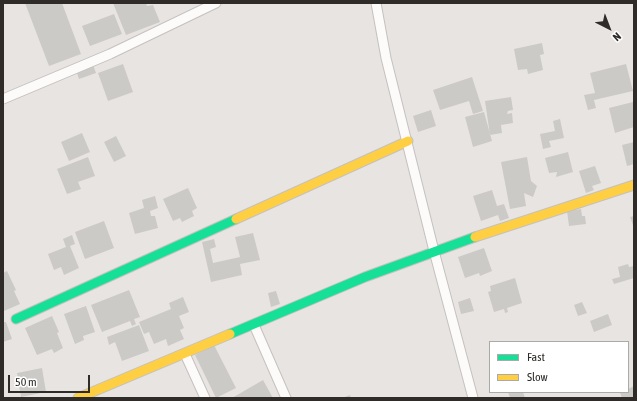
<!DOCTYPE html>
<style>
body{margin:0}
#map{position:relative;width:637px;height:401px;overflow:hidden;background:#e8e4e1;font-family:"Asap Condensed",sans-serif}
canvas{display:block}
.frame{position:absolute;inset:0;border:4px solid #2e2b29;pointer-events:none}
.legend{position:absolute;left:489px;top:341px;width:140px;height:52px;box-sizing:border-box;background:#fff;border:1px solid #abaaa9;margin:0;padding:5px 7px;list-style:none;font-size:12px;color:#2e2b29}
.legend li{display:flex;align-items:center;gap:8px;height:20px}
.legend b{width:20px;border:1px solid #abaaa9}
.north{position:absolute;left:589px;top:8px;width:40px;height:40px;-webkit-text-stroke:3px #fff;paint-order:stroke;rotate:138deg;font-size:11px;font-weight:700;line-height:16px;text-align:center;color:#2e2b29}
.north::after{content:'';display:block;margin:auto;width:14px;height:18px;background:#2e2b29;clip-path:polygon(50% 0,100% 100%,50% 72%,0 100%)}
.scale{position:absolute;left:8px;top:375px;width:82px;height:18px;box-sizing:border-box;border:2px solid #2e2b29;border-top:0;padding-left:5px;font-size:12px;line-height:14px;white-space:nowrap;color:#2e2b29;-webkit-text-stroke:3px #fff;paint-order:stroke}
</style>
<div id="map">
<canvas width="637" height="401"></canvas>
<div class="frame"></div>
<ul class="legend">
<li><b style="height:5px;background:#16e098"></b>Fast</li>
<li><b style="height:5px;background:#ffcf43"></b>Slow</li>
</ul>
<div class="north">N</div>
<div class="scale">50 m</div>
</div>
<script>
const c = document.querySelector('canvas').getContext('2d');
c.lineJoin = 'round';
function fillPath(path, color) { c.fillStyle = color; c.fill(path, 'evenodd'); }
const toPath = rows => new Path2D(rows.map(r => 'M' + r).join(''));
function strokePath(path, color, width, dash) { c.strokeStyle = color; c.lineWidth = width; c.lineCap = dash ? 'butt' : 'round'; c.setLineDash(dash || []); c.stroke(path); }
const building = toPath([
 [25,3,62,3,81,54,49,66],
 [113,3,146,3,147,6,153,5,160,22,126,35],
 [114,14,122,34,90,46,82,26],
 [542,43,544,54,540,55,543,70,528,74,527,69,518,70,514,49],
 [123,64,133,92,108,101,98,73],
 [626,64,633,91,594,100,596,108,588,110,584,95,595,93,590,73],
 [93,65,96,73,79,79,76,70],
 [472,77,483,111,473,114,469,101,440,110,433,90],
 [511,97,513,110,508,111,507,114,512,113,513,123,501,125,502,133,490,135,485,101],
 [633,102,634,127,615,133,609,108],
 [431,110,436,126,418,132,413,116],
 [484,112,492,141,473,147,465,117],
 [560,119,564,138,549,141,551,147,543,149,540,134,555,131,553,121],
 [82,133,90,152,69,161,61,142],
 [116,136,126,156,114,162,104,142],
 [634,142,634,164,627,166,622,145],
 [568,152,573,172,556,177,557,172,549,173,545,158],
 [88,157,95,176,78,182,81,189,67,194,57,169],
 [527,157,531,181,537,186,533,197,524,193,526,206,510,209,501,162],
 [595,166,601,183,592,186,594,190,586,193,579,171],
 [188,188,197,208,192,211,194,216,182,222,180,218,173,221,163,199],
 [492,190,497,206,504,204,509,218,500,221,498,215,481,221,473,196],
 [155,196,158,208,150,211,151,216,155,216,158,228,135,234,129,213,144,208,142,200],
 [581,209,582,216,585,216,586,224,569,226,567,211],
 [634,216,634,228,630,217],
 [104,221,114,248,85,259,75,232],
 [253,233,260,260,240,264,242,275,211,282,202,242,214,239,216,247,210,249,213,263,240,257,235,237],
 [72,235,75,244,70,246,79,268,64,275,61,267,54,270,48,254,66,247,63,239],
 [484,248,492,271,480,276,479,273,465,278,458,257],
 [628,264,629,267,634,266,634,278,614,284,612,279,620,277,618,267],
 [7,271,16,290,14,291,20,304,4,311,3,273],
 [515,278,522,303,507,308,508,312,505,313,504,309,494,312,488,292,491,291,490,286],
 [129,290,140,317,134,319,136,324,132,326,130,321,102,332,91,305],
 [276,291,280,304,271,307,268,293],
 [183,297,189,312,179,316,184,328,180,330,184,339,168,346,166,339,154,344,149,332,144,334,139,322,171,309,169,303],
 [470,298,474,311,461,314,458,302],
 [582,302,587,313,578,316,574,305],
 [86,306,95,332,83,336,84,340,75,344,64,314],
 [608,314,612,325,594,332,590,321],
 [52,316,59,332,57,333,63,348,54,353,52,349,37,355,25,328],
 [3,322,6,322,12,339,3,342],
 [139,325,149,351,122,361,115,342,109,345,107,337],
 [214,345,236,388,216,398,195,355],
 [42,368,46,392,21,397,17,373],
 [263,380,273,398,232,398],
 [634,386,634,398,622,398,620,393,628,392,628,389],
 [508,392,523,392,525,398,510,398],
 [350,395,351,398,342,398]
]);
const street = toPath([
 [376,3,386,58,434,251,473,398],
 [3,99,110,54,216,3],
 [254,325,286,398],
 [185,354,205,398]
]);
const fast = toPath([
 [16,319,236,219],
 [230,334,365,277,475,237]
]);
const slow = toPath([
 [236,219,408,141],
 [475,237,634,185],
 [78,398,230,334]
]);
fillPath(building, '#cccac7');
strokePath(street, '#c4c1bf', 11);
strokePath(fast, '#c4c1bf', 11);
strokePath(slow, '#c4c1bf', 11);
strokePath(street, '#fcfbfa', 9);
strokePath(fast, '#16e098', 9);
strokePath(slow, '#ffcf43', 9);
</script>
